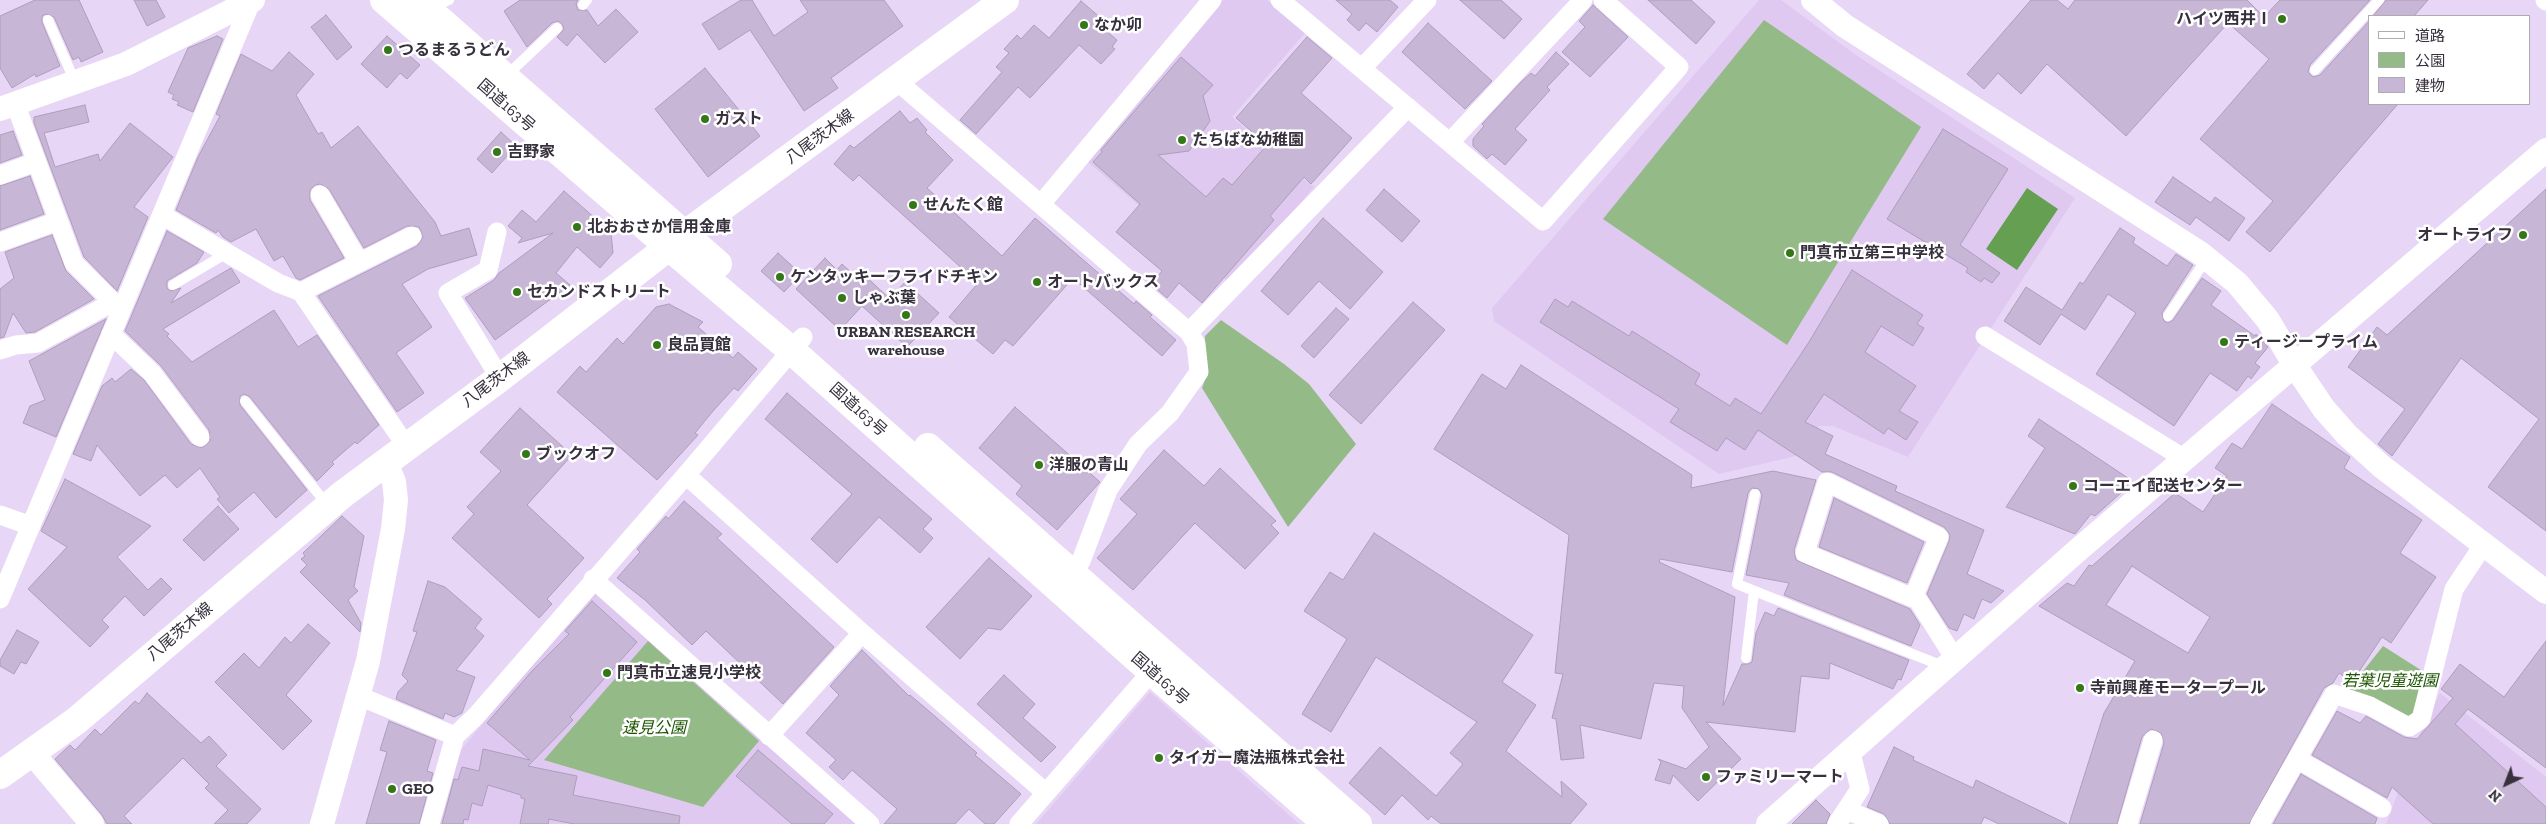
<!DOCTYPE html>
<meta charset="utf-8">
<style>
body{margin:0}
#map{position:relative;width:2546px;height:824px;overflow:hidden;background:#e8d6f7;font-family:"Zilla Slab","Noto Sans JP",serif}
canvas{display:block}
.legend{position:absolute;left:2368px;top:15px;width:162px;height:90px;box-sizing:border-box;background:#fff;border:1px solid #afacb1;margin:0;padding:6px 9px;list-style:none;font-size:15px;color:#37303d}
.legend li{display:flex;align-items:center;gap:10px;height:25px}
.legend b{width:25px;border:1px solid #afacb1}
.north{position:absolute;left:2481px;top:759px;width:50px;height:50px;-webkit-text-stroke:4px #fff;paint-order:stroke;rotate:223deg;font-size:14px;font-weight:700;line-height:20px;text-align:center;color:#37303d}
.north::after{content:'';display:block;margin:auto;width:18px;height:22px;background:#37303d;clip-path:polygon(50% 0,100% 100%,50% 72%,0 100%)}
</style>
<div id="map">
<canvas width="2546" height="824"></canvas>
<ul class="legend">
<li><b style="height:6px;background:#fff"></b>道路</li>
<li><b style="height:14px;background:#94ba88"></b>公園</li>
<li><b style="height:14px;background:#c7b6d5"></b>建物</li>
</ul>
<div class="north">N</div>
</div>
<script>
const c = document.querySelector('canvas').getContext('2d');
c.lineJoin = 'round';
function fillPath(path, color) { c.fillStyle = color; c.fill(path, 'evenodd'); }
const toPath = rows => new Path2D(rows.map(r => 'M' + r).join(''));
function strokePath(path, color, width, dash) { c.strokeStyle = color; c.lineWidth = width; c.lineCap = dash ? 'butt' : 'round'; c.setLineDash(dash || []); c.stroke(path); }
function label(font, color, halo, rows, align = 'center') {
  c.font = font + ' "Zilla Slab","Noto Sans JP",serif'; c.lineWidth = 5; c.setLineDash([]); c.textBaseline = 'middle'; c.strokeStyle = halo; c.fillStyle = color; for (const [text, x, y, turn = 0] of rows) {
    c.save(); c.translate(x, y); c.rotate((+turn || 0) * Math.PI / 180); c.textAlign = isNaN(turn) ? turn : align; if (halo) c.strokeText(text, 0, 0); c.fillText(text, 0, 0); c.restore();
  }
}
const built = toPath([
 [1223,0,1267,0,1305,33,1232,117,1314,187,1231,284,1088,162],
 [1759,0,1781,0,1856,55,2075,198,1908,457,1833,426,1819,426,1800,455,1719,474,1494,321,1492,308],
 [592,593,600,593,859,824,439,824,459,752],
 [1150,692,1299,824,1036,824],
 [2440,693,2546,777,2546,824,2386,824,2420,734]
]);
const green = toPath([
 [1764,20,1921,127,1787,345,1603,219],
 [1221,320,1284,364,1309,384,1356,444,1288,527,1202,388,1205,380,1205,336],
 [648,641,759,741,703,807,544,760],
 [2383,646,2424,672,2417,713,2406,719,2349,689]
]);
const water = toPath([
 [2027,188,2058,209,2017,270,1986,249]
]);
const building = toPath([
 [35,0,79,0,103,52,81,62,79,57,73,60,54,17,46,14,42,16,42,22,60,66,36,77,35,74,12,88,0,68,0,16,35,0],
 [134,0,156,0,165,17,147,26,134,0],
 [520,0,578,0,576,4,578,10,587,10,598,26,616,9,638,32,605,63,577,34,567,46,557,37,564,29,562,24,558,21,552,23,527,47,504,11,520,0],
 [741,0,752,0,774,36,808,12,800,0,884,0,903,26,831,78,838,88,804,111,750,30,719,50,702,24,741,0],
 [1336,0,1390,0,1398,7,1377,32,1366,23,1359,31,1347,20,1352,14,1336,0],
 [1460,0,1501,0,1522,19,1504,39,1460,0],
 [1648,0,1691,0,1715,22,1696,44,1648,0],
 [2031,0,2057,0,2068,9,2075,0,2247,0,2264,17,2280,0,2370,0,2310,65,2308,72,2313,77,2320,75,2370,20,2370,104,2398,104,2270,252,2246,232,2273,201,2200,139,2269,59,2228,23,2126,136,2047,64,2021,94,1998,73,1984,89,1967,74,2031,0],
 [2386,0,2428,0,2414,16,2373,16,2386,0],
 [1081,1,1109,25,1105,30,1117,40,1112,47,1115,49,1101,64,1079,45,1030,98,1018,87,976,134,960,120,1002,72,996,67,1009,53,1004,49,1017,35,1021,39,1034,25,1049,38,1081,1],
 [1593,5,1628,37,1590,77,1562,52,1585,27,1579,21,1593,5],
 [326,15,352,47,337,60,311,27,326,15],
 [1428,23,1492,81,1465,109,1402,52,1428,23],
 [217,36,223,39,193,112,177,105,179,102,172,99,174,95,168,92,188,48,217,36],
 [387,36,420,65,407,79,400,73,387,88,361,64,387,36],
 [1307,37,1332,58,1301,93,1352,138,1311,184,1304,177,1270,216,1274,220,1202,303,1179,283,1167,298,1151,284,1162,271,1116,232,1140,204,1093,162,1102,152,1101,150,1181,57,1213,85,1203,96,1210,121,1189,151,1158,155,1206,197,1223,178,1232,185,1267,145,1236,118,1307,37],
 [289,52,314,74,296,95,318,134,322,132,331,148,358,126,435,222,441,236,469,228,477,255,428,269,402,284,432,327,396,353,424,393,397,412,318,296,417,246,423,237,419,227,407,226,364,248,329,189,320,184,315,185,310,190,310,200,344,258,300,280,296,278,283,256,274,261,256,229,231,242,223,237,218,230,216,233,176,210,198,157,220,116,216,114,241,54,272,71,289,52],
 [1556,52,1569,64,1547,87,1550,90,1515,129,1527,140,1505,165,1492,154,1487,159,1473,146,1473,139,1484,126,1482,124,1521,82,1531,73,1535,76,1556,52],
 [705,68,760,136,708,177,655,109,705,68],
 [85,105,89,122,44,133,55,167,98,154,100,161,130,123,173,157,134,207,148,217,117,291,84,257,34,123,34,117,85,105],
 [900,111,910,123,917,118,927,130,925,132,953,160,927,188,1002,256,1035,218,1134,304,1136,301,1152,315,1150,317,1176,340,1162,356,1073,278,1013,346,1005,340,993,354,949,317,978,283,859,175,853,181,834,164,850,145,854,148,900,111],
 [1943,129,2008,169,1960,245,2000,273,1992,283,1984,278,1981,282,1966,272,1968,268,1887,219,1943,129],
 [13,131,22,155,0,163,0,135,13,131],
 [501,132,516,146,492,173,477,159,501,132],
 [30,176,44,214,0,230,0,186,30,176],
 [2173,177,2211,203,2215,197,2245,218,2229,241,2196,217,2190,225,2155,202,2173,177],
 [1384,189,1420,221,1402,242,1366,210,1384,189],
 [2546,189,2546,531,2488,487,2539,419,2461,358,2392,456,2378,444,2405,409,2348,367,2377,327,2387,335,2546,189],
 [564,191,611,232,613,253,600,268,577,247,556,273,570,285,495,340,465,298,494,280,499,273,553,233,518,243,522,238,508,226,522,210,536,222,564,191],
 [1323,218,1383,272,1350,309,1319,281,1288,315,1261,291,1323,218],
 [2120,228,2135,238,2133,243,2167,266,2176,254,2193,265,2162,313,2164,321,2168,323,2173,320,2202,278,2221,291,2211,305,2255,336,2256,334,2268,347,2255,363,2260,367,2251,379,2248,376,2237,391,2210,373,2174,426,2096,374,2136,313,2108,294,2085,330,2061,314,2040,345,2004,321,2026,287,2062,310,2080,282,2083,284,2120,228],
 [167,231,204,252,197,263,167,281,167,288,170,291,181,288,171,303,231,268,240,282,163,329,169,334,167,336,192,362,274,310,298,347,317,335,379,425,357,444,355,442,332,462,334,464,317,481,250,397,244,394,240,396,240,405,307,490,276,518,254,492,229,513,217,499,220,497,200,468,177,488,165,475,140,496,97,445,91,461,73,454,102,386,112,378,115,382,131,369,144,380,191,444,202,448,210,441,209,430,161,366,125,331,167,231],
 [52,235,66,271,94,299,35,332,26,333,13,313,4,337,0,338,0,289,14,278,5,252,52,235],
 [778,253,801,274,784,292,761,271,778,253],
 [825,258,837,270,842,264,856,277,861,272,890,299,905,282,939,313,907,347,862,306,840,330,796,289,825,258],
 [1852,270,1923,315,1917,324,1924,328,1913,346,1881,326,1865,352,1916,386,1899,411,1918,422,1906,440,1888,428,1884,434,1824,394,1805,422,1833,436,1825,454,1897,486,1895,491,1984,530,1967,574,2004,591,1991,603,1982,599,1974,619,1964,614,1957,631,1949,628,1927,594,1949,541,1950,535,1944,527,1832,472,1822,472,1758,430,1745,450,1726,438,1717,451,1670,422,1679,409,1540,322,1555,299,1568,307,1572,301,1629,336,1632,331,1700,374,1695,384,1730,406,1735,398,1761,414,1809,342,1852,270],
 [1413,302,1445,330,1361,424,1329,395,1413,302],
 [669,304,703,322,698,327,733,358,738,352,757,369,738,391,734,388,713,411,695,433,698,435,657,480,557,392,580,366,586,372,617,338,623,344,656,307,669,304],
 [1336,308,1349,319,1314,358,1301,346,1336,308],
 [106,319,56,437,23,423,30,406,45,400,29,361,106,319],
 [1521,365,1692,475,1691,488,1773,471,1816,480,1794,550,1796,560,1910,609,1920,625,1911,646,1784,595,1789,583,1746,575,1762,495,1759,489,1752,488,1748,493,1732,572,1660,559,1659,562,1735,597,1723,706,1742,664,1748,664,1752,662,1756,633,1765,612,1774,616,1778,608,1909,660,1901,680,1898,679,1893,689,1830,663,1829,679,1801,676,1795,732,1706,722,1741,759,1698,801,1673,775,1670,784,1655,780,1661,762,1658,759,1686,769,1709,747,1682,708,1684,686,1654,683,1641,739,1580,725,1584,758,1561,760,1556,719,1552,718,1563,674,1555,673,1569,535,1434,449,1482,374,1506,389,1521,365],
 [787,393,932,519,923,529,933,538,920,553,879,517,837,563,811,539,852,494,765,419,787,393],
 [2272,404,2350,457,2344,468,2422,520,2400,553,2436,577,2391,643,2382,637,2352,682,2339,673,2333,683,2324,688,2249,824,2140,824,2164,743,2161,733,2151,729,2142,737,2117,824,2069,824,2104,713,2135,661,2039,606,2067,583,2074,586,2089,565,2092,566,2175,493,2203,512,2227,476,2215,468,2232,443,2242,449,2272,404],
 [2132,566,2210,617,2188,653,2106,605,2132,566],
 [1015,407,1100,482,1057,530,1016,494,1022,486,979,448,1015,407],
 [520,408,572,455,527,505,584,558,547,599,552,604,539,618,452,538,474,514,467,507,501,471,480,452,520,408],
 [2039,419,2131,480,2122,492,2095,516,2091,514,2075,534,2006,507,2045,448,2028,436,2039,419],
 [1164,450,1204,486,1220,468,1276,521,1271,525,1279,533,1245,569,1195,523,1133,590,1097,558,1137,514,1120,499,1164,450],
 [65,479,151,526,117,557,148,590,161,578,172,589,144,616,125,596,102,620,109,627,90,647,28,589,67,547,41,531,65,479],
 [1834,498,1924,542,1907,583,1819,547,1834,498],
 [684,501,722,534,717,538,834,647,783,704,706,631,692,645,645,600,617,578,640,552,637,549,666,516,668,519,684,501],
 [218,506,239,529,204,561,183,540,218,506],
 [342,516,364,536,354,587,358,591,348,600,361,623,360,632,300,572,307,565,301,559,305,556,303,553,342,516],
 [1374,533,1533,635,1502,682,1536,705,1506,751,1562,797,1561,781,1587,804,1570,824,1441,824,1431,816,1428,820,1402,795,1385,815,1349,783,1380,747,1436,796,1463,764,1450,753,1477,722,1376,657,1331,732,1302,714,1347,639,1304,611,1330,572,1343,580,1374,533],
 [989,558,1032,596,1001,630,988,628,960,659,926,627,989,558],
 [428,581,445,587,482,619,475,628,484,636,456,670,475,677,462,713,454,717,445,713,443,719,396,699,398,692,408,681,402,675,417,632,413,631,428,581],
 [592,601,637,642,570,717,573,720,528,766,577,776,573,795,680,816,679,824,574,824,549,819,548,824,520,824,525,799,521,798,521,795,488,785,482,806,472,803,468,820,464,819,463,824,442,824,454,779,458,780,462,767,479,771,483,749,530,760,487,723,533,670,569,634,565,631,592,601],
 [308,624,330,643,286,695,312,721,283,750,215,682,244,653,259,668,285,637,291,643,308,624],
 [17,630,39,642,26,664,21,662,14,674,0,666,0,660,17,630],
 [2546,641,2546,768,2468,709,2455,724,2546,807,2546,824,2433,824,2392,787,2387,798,2312,755,2337,711,2360,723,2366,716,2404,737,2417,739,2453,698,2441,689,2460,664,2504,697,2546,641],
 [862,650,909,696,910,695,930,712,977,753,975,755,1021,794,994,824,985,824,969,809,955,824,884,824,897,809,852,770,843,780,829,767,836,760,806,733,839,695,830,686,862,650],
 [1004,675,1035,704,1023,718,1056,747,1041,762,977,704,1004,675],
 [147,693,201,743,209,736,227,755,216,766,261,809,247,824,214,824,228,810,205,788,209,784,183,758,124,816,132,824,107,824,102,815,55,759,70,745,75,750,95,729,101,735,135,701,139,704,147,693],
 [389,721,436,740,427,771,433,773,419,824,366,824,387,752,380,750,389,721],
 [1894,747,1914,757,1913,760,1973,788,1976,780,2067,824,1999,824,1984,817,1981,824,1890,824,1884,814,1867,807,1894,747],
 [758,750,833,814,824,824,792,824,736,776,758,750],
 [2301,774,2377,818,2375,824,2273,824,2301,774],
 [1816,800,1830,814,1826,824,1792,824,1816,800]
]);
const service = toPath([
 [583,5,587,0],
 [431,8,449,0],
 [48,20,75,82],
 [2315,70,2379,0],
 [505,77,557,28],
 [173,285,227,253],
 [2168,316,2207,258],
 [245,401,328,506],
 [1755,494,1737,584,1945,667],
 [1746,658,1754,591]
]);
const minor = toPath([
 [1280,0,1543,221,1679,67,1603,0],
 [2545,0,2546,1],
 [1362,68,1427,0],
 [897,81,1189,332,1408,107],
 [15,103,74,263,121,310],
 [1450,142,1583,0],
 [0,175,36,162],
 [320,195,359,262],
 [1041,204,1212,0],
 [162,215,278,283,301,292,407,447],
 [497,232,488,270,448,293,500,378],
 [0,242,58,221],
 [301,292,412,236],
 [111,334,152,373,200,437],
 [1985,336,2185,459],
 [0,350,16,345,38,343,113,302],
 [686,475,862,633,1046,793],
 [0,515,31,526],
 [1072,573,1081,561,1108,490,1138,444,1170,413,1199,372,1196,344,1189,332],
 [593,579,870,824],
 [1913,598,1939,537,1827,482,1805,553,1918,600,1955,659],
 [0,599,251,2],
 [359,696,455,736],
 [769,736,862,633],
 [2297,759,2382,808],
 [1847,810,1879,824],
 [430,824,455,736,476,716,686,475,803,337],
 [1019,824,1160,662],
 [1837,824,1860,789,1851,753],
 [2128,824,2153,740],
 [2260,824,2334,694,2370,706,2409,727,2421,719,2454,589,2484,544]
]);
const tertiary = toPath([
 [1813,0,1845,26,2200,253,2237,283,2268,320,2295,366,2324,409,2347,435,2381,466,2546,592],
 [0,109,126,64,253,0],
 [32,753,92,824],
 [322,824,368,661,393,529,396,500,394,482,386,463],
 [1768,824,2078,550,2546,150]
]);
const primary = toPath([
 [0,775,76,721,343,494,500,378,684,235,1005,0]
]);
const trunk = toPath([
 [384,0,669,247,791,350,1152,672,1327,824],
 [417,0,718,264],
 [928,447,1358,824]
]);
const markers = [
 [2282,19,5,"#337717"],
 [1084,25,5,"#337717"],
 [388,50,5,"#337717"],
 [705,119,5,"#337717"],
 [1182,140,5,"#337717"],
 [497,152,5,"#337717"],
 [913,205,5,"#337717"],
 [577,227,5,"#337717"],
 [2523,235,5,"#337717"],
 [1790,253,5,"#337717"],
 [780,277,5,"#337717"],
 [1037,282,5,"#337717"],
 [517,292,5,"#337717"],
 [842,298,5,"#337717"],
 [906,315,5,"#337717"],
 [2224,342,5,"#337717"],
 [657,345,5,"#337717"],
 [526,454,5,"#337717"],
 [1039,465,5,"#337717"],
 [2073,486,5,"#337717"],
 [607,673,5,"#337717"],
 [2080,688,5,"#337717"],
 [1159,758,5,"#337717"],
 [1706,777,5,"#337717"],
 [392,789,5,"#337717"]
];
const poiNames = [
 ["ハイツ西井Ⅰ",2272,19,"right"],
 ["なか卯",1094,25],
 ["つるまるうどん",398,50],
 ["ガスト",715,119],
 ["たちばな幼稚園",1192,140],
 ["吉野家",507,152],
 ["せんたく館",923,205],
 ["北おおさか信用金庫",587,227],
 ["オートライフ",2513,235,"right"],
 ["門真市立第三中学校",1800,253],
 ["ケンタッキーフライドチキン",790,277],
 ["オートバックス",1047,282],
 ["セカンドストリート",527,292],
 ["しゃぶ葉",852,298],
 ["URBAN RESEARCH",906,332,"center"],
 ["warehouse",906,350,"center"],
 ["ティージープライム",2234,342],
 ["良品買館",667,345],
 ["ブックオフ",536,454],
 ["洋服の青山",1049,465],
 ["コーエイ配送センター",2083,486],
 ["門真市立速見小学校",617,673],
 ["寺前興産モータープール",2090,688],
 ["タイガー魔法瓶株式会社",1169,758],
 ["ファミリーマート",1716,777],
 ["GEO",402,789]
];
const streetNames = [
 ["国道163号",506,106,41],
 ["八尾茨木線",820,137,-36],
 ["八尾茨木線",496,380,-37],
 ["国道163号",858,410,42],
 ["八尾茨木線",180,632,-40],
 ["国道163号",1160,679,41]
];
const parkNames = [
 ["若葉児童遊園",2390,681],
 ["速見公園",654,728]
];
fillPath(built, '#dfc9f0');
fillPath(green, '#94ba88');
fillPath(water, '#65a052');
fillPath(building, '#c7b6d5');
strokePath(building, '#ae9dbb', 1);
strokePath(service, '#fff', 10);
strokePath(minor, '#fff', 19);
strokePath(tertiary, '#fff', 24);
strokePath(primary, '#fff', 28);
strokePath(trunk, '#fff', 28);
for (const [x, y, r, color] of markers) { const dot = new Path2D(); dot.arc(x, y, r, 0, 2 * Math.PI); c.fillStyle = color; c.fill(dot); strokePath(dot, '#fff', 2); }
label('bold 16px', '#37303d', '#fff', poiNames, 'left');
label('16px', '#37303d', '#fff', streetNames);
label('italic 16px', '#1c5500', '#fff', parkNames);
</script>
